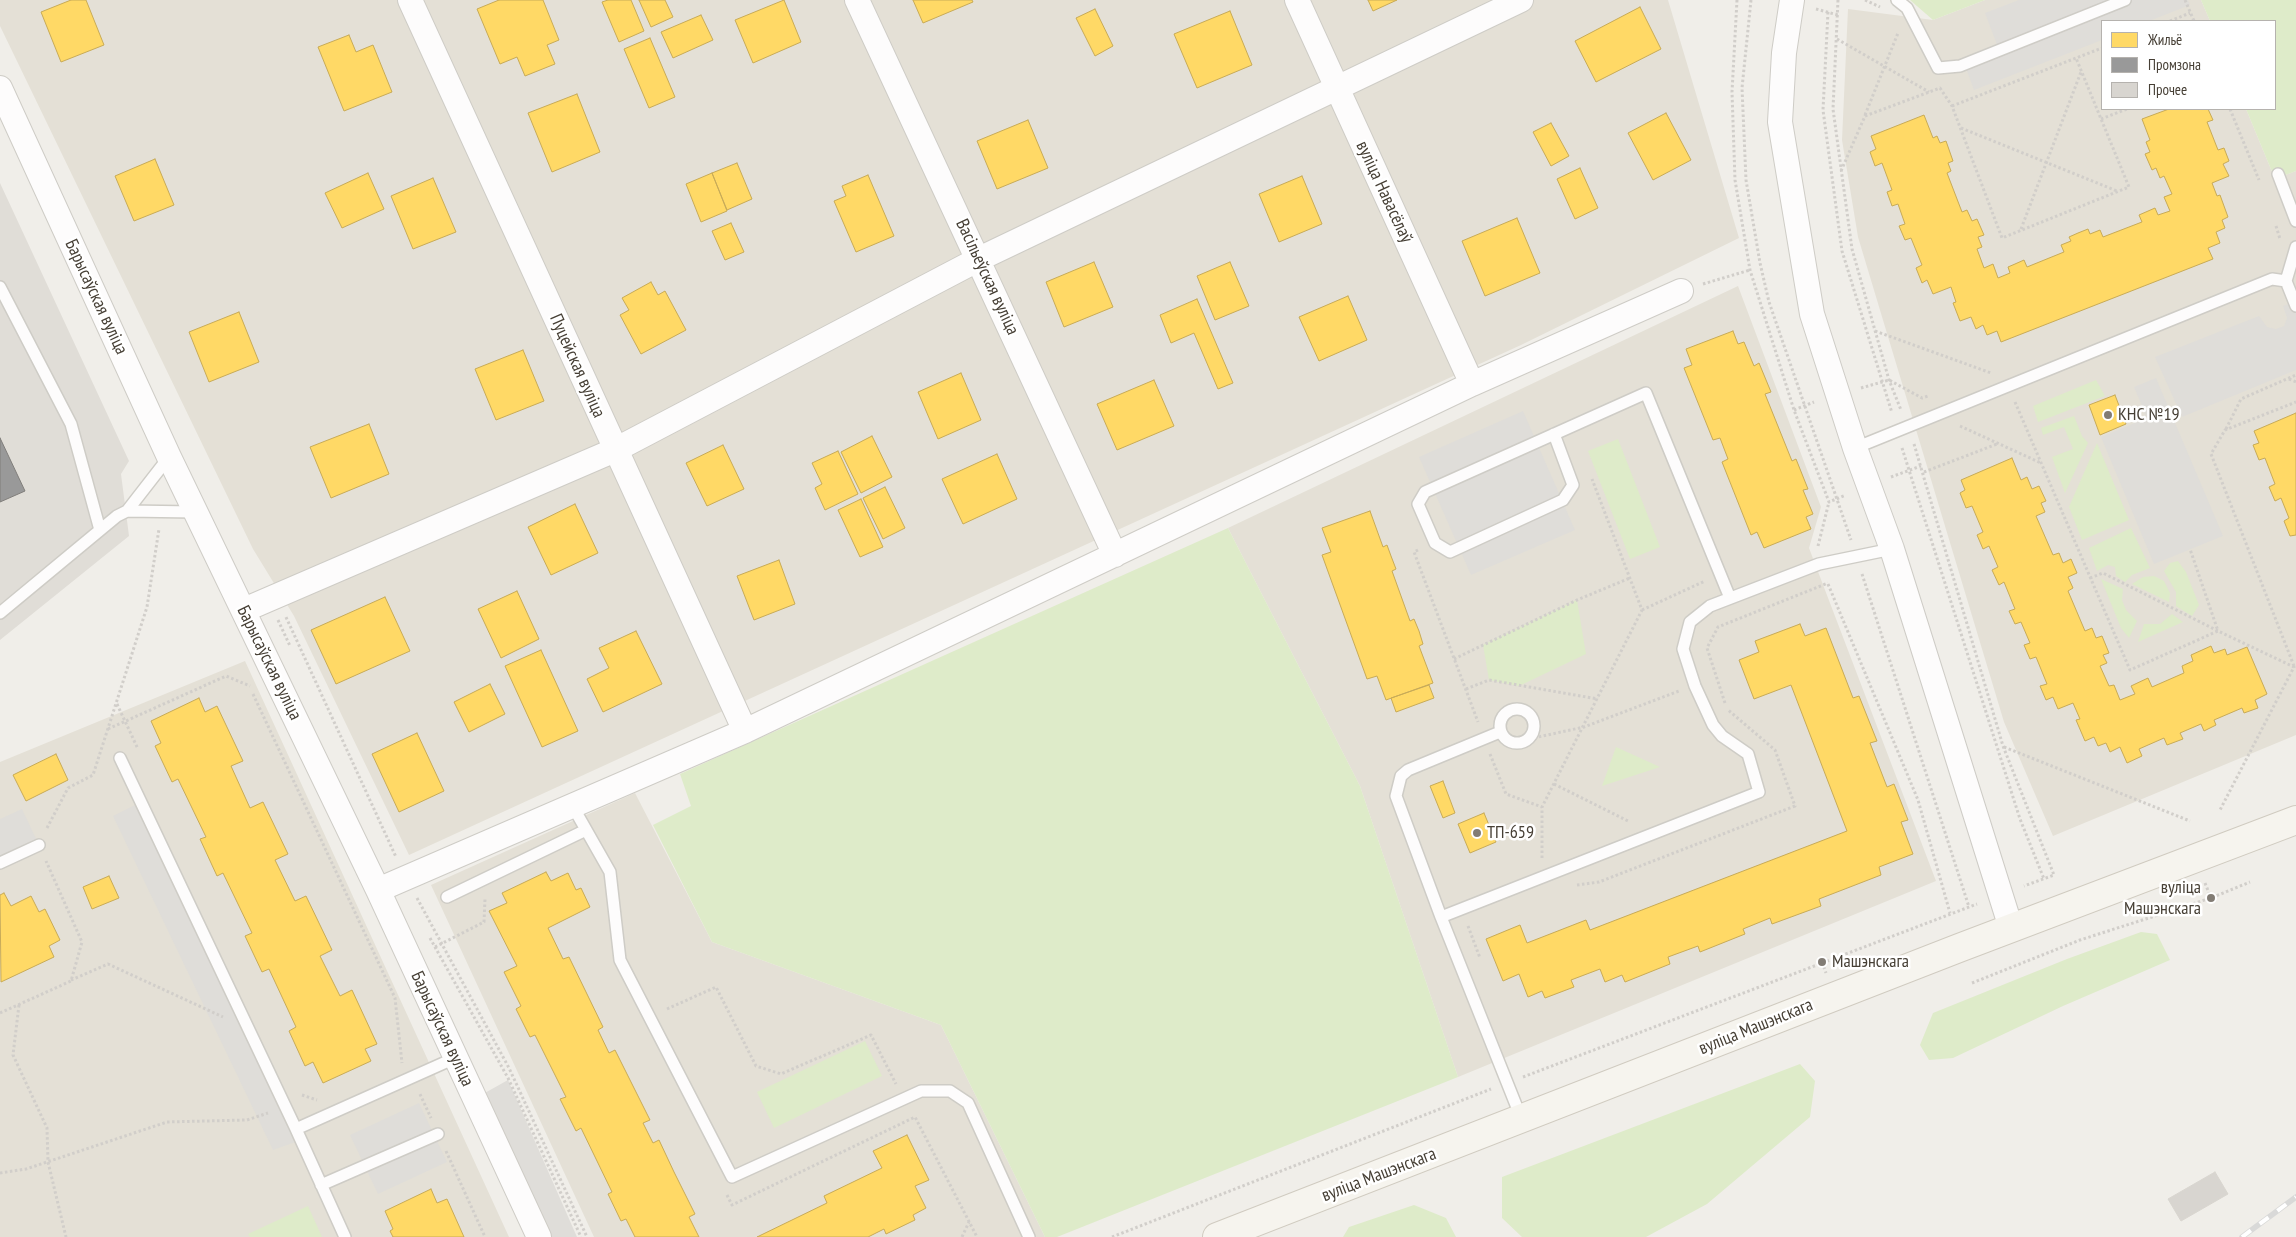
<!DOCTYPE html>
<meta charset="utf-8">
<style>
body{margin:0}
#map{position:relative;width:2296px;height:1237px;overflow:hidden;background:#f0eee9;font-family:"PT Sans Narrow",sans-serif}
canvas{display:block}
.legend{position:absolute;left:2101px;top:20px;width:175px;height:90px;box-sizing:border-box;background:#fff;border:1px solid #b5b2ae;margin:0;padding:6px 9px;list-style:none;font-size:15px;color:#463f35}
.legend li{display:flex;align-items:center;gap:10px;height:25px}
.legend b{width:25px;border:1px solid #b5b2ae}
</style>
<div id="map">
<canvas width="2296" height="1237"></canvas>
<ul class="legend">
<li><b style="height:14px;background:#ffd966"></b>Жильё</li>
<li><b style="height:14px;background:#999"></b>Промзона</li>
<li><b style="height:14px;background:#d8d5d0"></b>Прочее</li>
</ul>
</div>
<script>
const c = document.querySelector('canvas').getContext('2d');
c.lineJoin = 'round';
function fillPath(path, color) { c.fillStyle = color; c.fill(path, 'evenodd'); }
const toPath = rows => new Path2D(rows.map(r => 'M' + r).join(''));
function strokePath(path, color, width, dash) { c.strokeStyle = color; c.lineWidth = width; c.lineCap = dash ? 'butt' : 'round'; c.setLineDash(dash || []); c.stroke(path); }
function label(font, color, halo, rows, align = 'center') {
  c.font = font + ' "PT Sans Narrow",sans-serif'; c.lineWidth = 5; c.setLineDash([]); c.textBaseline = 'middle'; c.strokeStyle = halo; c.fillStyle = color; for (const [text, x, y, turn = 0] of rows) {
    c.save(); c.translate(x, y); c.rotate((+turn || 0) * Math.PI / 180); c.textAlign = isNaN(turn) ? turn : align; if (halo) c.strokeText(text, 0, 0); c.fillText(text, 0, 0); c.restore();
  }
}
const residential = toPath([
 [0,0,1668,0,1739,238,1521,345,409,855,294,616,253,549,0,26],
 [1985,0,2201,0,2210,21,2102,21,2102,109,2246,109,2275,179,2296,171,2296,735,2053,836,2004,722,1858,237,1842,140,1848,9,1933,20],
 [1738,286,1821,507,1809,548,1936,881,1458,1077,1360,786,1228,528],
 [245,661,509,1237,0,1237,0,762],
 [635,793,712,942,941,1025,1045,1237,594,1237,431,885]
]);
const industrial = toPath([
 [0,183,129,461,121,474,129,536,0,640]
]);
const green = toPath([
 [1910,0,1985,0,1933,20],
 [2201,0,2296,0,2296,171,2275,179,2246,109,2275,109,2275,21,2210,21],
 [2096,380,2105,396,2038,422,2033,406],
 [2074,416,2082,436,2088,443,2065,493,2052,457,2073,449,2064,427,2043,435,2041,428],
 [1618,439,1660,547,1630,559,1588,451],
 [2097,443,2129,520,2082,540,2069,507],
 [1228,528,1360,786,1458,1077,1057,1237,1045,1237,941,1025,712,942,653,825,691,806,680,774],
 [2131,528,2150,568,2132,575,2125,582,2116,576,2115,567,2108,565,2097,571,2089,548],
 [2178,561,2186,572,2199,605,2192,616,2176,606,2176,592,2164,571,2170,563],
 [2154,576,2164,581,2170,593,2169,602,2132,584,2143,577],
 [2101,579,2123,589,2122,600,2126,610,2137,621,2129,638,2121,628],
 [1577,600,1586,654,1519,686,1489,680,1483,645],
 [2172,614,2183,622,2138,642,2144,624,2160,624],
 [1616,747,1660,767,1602,786],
 [2141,932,2157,934,2170,960,2063,1006,1953,1058,1929,1060,1920,1045,1933,1013,2067,959],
 [865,1041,882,1076,774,1128,757,1092],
 [1800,1064,1815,1081,1810,1117,1707,1204,1646,1237,1522,1237,1502,1218,1502,1177],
 [1414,1205,1446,1218,1456,1237,1343,1237,1349,1227],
 [308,1206,322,1237,250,1237,248,1234]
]);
const parking = toPath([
 [2019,0,2188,0,2190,5,2149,21,2102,21,2102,40,1974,90,1964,63,1999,50,1985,13],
 [2296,301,2296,370,2182,417,2155,357,2259,316,2267,327,2276,329,2284,326,2287,318,2283,306],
 [2156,378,2223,536,2154,564,2101,437,2147,418,2134,387],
 [1523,411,1575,530,1471,575,1419,457],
 [141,802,301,1140,273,1150,113,816],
 [22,809,39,845,0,863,0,819],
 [508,1080,577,1237,539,1237,474,1099],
 [419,1103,447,1162,378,1194,350,1135]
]);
const homes = toPath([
 [71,0,86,0,104,45,61,62,41,12,71,0],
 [499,0,543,0,559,40,547,45,555,64,525,76,517,57,500,64,477,9,499,0],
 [608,0,631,0,644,31,619,42,602,2,608,0],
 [639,0,665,0,673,17,651,27,639,0],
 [784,0,801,42,753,63,735,20,784,0],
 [913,0,972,0,973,2,923,23,913,0],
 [1368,0,1397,0,1373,11,1368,0],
 [1640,7,1661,49,1596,82,1575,41,1640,7],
 [1095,9,1113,46,1095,56,1076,18,1095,9],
 [1230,11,1252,65,1197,88,1174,34,1230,11],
 [701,15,713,40,673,58,661,32,701,15],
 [349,35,356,52,373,45,392,92,344,111,318,47,349,35],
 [650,38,675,97,649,108,624,49,650,38],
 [577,94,600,152,552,172,528,113,577,94],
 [2169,109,2208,109,2213,120,2207,122,2218,150,2224,148,2229,161,2223,164,2229,176,2212,183,2217,196,2220,195,2228,217,2222,220,2225,228,2216,232,2220,243,2208,248,2213,259,2001,342,1997,331,1987,335,1983,325,1976,329,1971,317,1960,321,1953,303,1956,302,1951,287,1933,294,1927,280,1922,283,1916,268,1922,265,1911,238,1905,240,1899,226,1905,224,1898,204,1892,206,1887,192,1892,190,1882,163,1875,166,1870,152,1876,149,1871,136,1924,115,1933,138,1937,136,1940,143,1946,141,1953,161,1948,163,1951,171,1947,173,1962,212,1967,210,1972,221,1977,219,1984,235,1978,237,1982,247,1977,249,1984,268,1993,264,1998,278,2010,273,2008,267,2015,264,2024,260,2027,267,2064,252,2061,245,2071,241,2069,237,2078,233,2088,229,2090,234,2100,230,2103,237,2142,222,2139,215,2155,208,2158,215,2170,211,2164,197,2172,194,2164,176,2160,178,2156,168,2152,170,2145,154,2150,152,2146,142,2150,140,2142,119,2169,109],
 [1666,113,1691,160,1653,180,1628,133,1666,113],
 [1028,120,1048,168,997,189,977,141,1028,120],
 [1551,123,1569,156,1551,166,1533,132,1551,123],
 [155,159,174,205,134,221,115,176,155,159],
 [737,163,752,199,727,210,712,173,737,163],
 [1580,168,1598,208,1575,219,1557,179,1580,168],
 [368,173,384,209,342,228,325,193,368,173],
 [712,173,727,211,701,222,686,184,712,173],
 [868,175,894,236,856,252,834,201,846,196,842,186,868,175],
 [1302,176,1322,224,1279,242,1259,194,1302,176],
 [433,178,456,232,413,249,391,196,433,178],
 [1517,218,1540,273,1485,296,1462,241,1517,218],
 [731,223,744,252,725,260,712,231,731,223],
 [1094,262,1113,307,1064,327,1046,282,1094,262],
 [1230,262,1249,306,1215,320,1197,276,1230,262],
 [651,282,658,295,665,291,686,330,641,354,620,315,629,310,622,298,651,282],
 [1348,296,1367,340,1319,361,1299,317,1348,296],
 [1197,299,1233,383,1218,389,1194,333,1171,343,1160,315,1197,299],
 [239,312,259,362,209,382,189,332,239,312],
 [1733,331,1738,344,1744,342,1754,366,1759,363,1771,392,1765,394,1792,461,1796,459,1808,489,1803,490,1813,514,1806,517,1811,529,1764,548,1757,532,1751,535,1722,462,1728,459,1720,438,1713,440,1684,368,1692,365,1686,349,1733,331],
 [523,350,544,401,496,420,475,369,523,350],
 [961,373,981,420,938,439,918,392,961,373],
 [1154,380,1174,426,1117,450,1097,404,1154,380],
 [2115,395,2126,424,2100,435,2089,405,2115,395],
 [2296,413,2296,535,2290,536,2284,521,2289,518,2281,498,2275,501,2269,487,2275,484,2265,458,2259,460,2253,445,2259,443,2254,431,2296,413],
 [369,424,389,474,331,498,310,447,369,424],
 [872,436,892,477,861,493,841,452,872,436],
 [723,445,744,489,707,506,686,463,723,445],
 [838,451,858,494,825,510,815,488,822,484,812,463,838,451],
 [997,454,1017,499,963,524,942,479,997,454],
 [2012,458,2021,480,2027,477,2032,489,2039,486,2046,501,2041,503,2045,512,2036,516,2053,555,2059,553,2063,563,2071,559,2077,573,2068,577,2073,588,2068,591,2085,631,2092,628,2096,638,2102,636,2109,653,2103,655,2107,663,2100,666,2109,686,2114,685,2120,700,2135,694,2131,686,2148,678,2152,687,2184,673,2182,666,2193,661,2191,655,2211,646,2214,653,2225,649,2227,655,2247,647,2267,694,2255,700,2258,708,2244,713,2242,708,2214,720,2216,725,2204,731,2201,724,2180,733,2183,739,2167,745,2164,738,2139,749,2142,756,2127,763,2120,747,2110,752,2106,743,2098,746,2094,737,2085,741,2076,720,2080,719,2073,703,2058,709,2053,697,2046,700,2040,686,2047,684,2036,657,2030,659,2024,645,2030,643,2021,622,2015,624,2009,611,2015,609,2004,582,1999,585,1992,570,1998,567,1989,546,1983,549,1977,535,1983,532,1972,506,1966,508,1960,493,1965,490,1961,480,2012,458],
 [885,487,905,528,883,539,863,498,885,487],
 [861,499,883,547,860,557,838,510,861,499],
 [575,504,598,553,551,575,528,527,575,504],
 [1370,511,1383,547,1387,545,1391,556,1396,569,1392,571,1410,621,1414,619,1419,631,1423,644,1419,646,1433,683,1386,700,1377,676,1367,679,1322,555,1331,552,1322,528,1370,511],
 [779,560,795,604,754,620,737,576,779,560],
 [517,591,539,639,501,658,478,609,517,591],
 [385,597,410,651,336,684,311,630,385,597],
 [1800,624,1805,636,1826,628,1853,698,1859,696,1877,741,1870,743,1887,787,1894,784,1908,820,1901,822,1913,854,1879,867,1881,875,1819,899,1821,906,1772,924,1770,918,1743,929,1745,934,1700,952,1698,946,1668,957,1670,964,1625,982,1622,975,1605,982,1600,969,1571,980,1574,987,1545,998,1542,991,1528,997,1519,974,1503,981,1486,939,1520,925,1527,943,1586,920,1590,930,1847,831,1791,685,1754,699,1739,660,1759,652,1755,641,1800,624],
 [636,631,662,684,603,712,587,679,609,668,599,648,636,631],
 [541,650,578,731,542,747,505,666,541,650],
 [490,684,505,714,469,732,454,702,490,684],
 [1429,685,1434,698,1396,712,1391,698,1429,685],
 [199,698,205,712,217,706,243,761,231,766,250,808,263,802,288,854,275,860,295,901,306,896,332,950,320,956,340,996,352,990,377,1044,365,1049,371,1061,323,1083,313,1062,305,1066,289,1031,296,1027,269,969,262,972,245,936,252,933,223,873,217,876,200,839,206,837,178,779,172,782,155,746,161,743,151,721,199,698],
 [417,733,444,791,399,812,372,754,417,733],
 [56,754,68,780,26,801,13,775,56,754],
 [1443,781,1455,813,1443,818,1430,786,1443,781],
 [1484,813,1496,842,1470,853,1458,824,1484,813],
 [546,872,551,881,568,873,576,890,581,888,590,907,548,928,563,959,569,957,603,1027,598,1030,609,1053,615,1050,650,1120,643,1123,653,1143,659,1140,674,1172,695,1214,689,1217,699,1237,635,1237,626,1219,621,1221,608,1194,612,1192,581,1128,576,1131,560,1099,566,1097,535,1035,530,1037,516,1009,521,1006,504,972,517,966,489,911,507,903,502,893,546,872],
 [109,876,119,898,92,909,83,887,109,876],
 [4,893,11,906,31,896,39,912,45,909,60,940,49,946,54,957,1,982,0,895,4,893],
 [907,1135,929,1180,915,1186,926,1208,913,1215,915,1220,886,1234,884,1229,868,1237,757,1237,827,1203,824,1196,882,1168,873,1151,907,1135],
 [431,1189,437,1203,447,1199,464,1237,393,1237,390,1231,393,1229,385,1211,431,1189]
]);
const industry = toPath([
 [0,438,25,491,0,502,0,438]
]);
const building = toPath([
 [2215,1172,2228,1194,2181,1221,2168,1199,2215,1172]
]);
const path = toPath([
 [1737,0,1732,92,1735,180,1750,270,1794,410,1829,502,1846,495],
 [1751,0,1742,88,1746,180,1760,263,1769,302,1851,540],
 [1838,0,1833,109,1852,249,1889,380,1901,410],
 [1865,0,1880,7],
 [2185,0,2194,21],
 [1816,9,1838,15],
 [1828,12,1823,110,1842,251,1892,413],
 [2170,21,2190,13],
 [1837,39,1929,92],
 [1952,106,2102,48],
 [2230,109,2259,180],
 [1865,115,1898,33],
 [2101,119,2127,109],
 [1961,128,2117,191],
 [1841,171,1865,116,1940,88,1952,106,2002,238,2129,187,2076,58],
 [2276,226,2280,239],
 [2021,229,2081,72],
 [1703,284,1750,270],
 [1875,331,1991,373],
 [2289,379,2296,382],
 [1861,388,1889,380,1922,398,1928,396],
 [2015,402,2130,670,2218,631,2294,667,2220,810],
 [1794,410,1814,402],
 [1960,426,2041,463],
 [2226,429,2241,399,2296,375],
 [1914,444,2003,746,2054,875,2024,886],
 [1902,448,2020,819,2044,879],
 [1924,472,1997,444],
 [1891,477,1921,466],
 [1818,546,1829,502],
 [1418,550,1414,552,1478,722],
 [1862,574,1969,907],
 [2090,578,2103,573,2218,631,2190,549],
 [1828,584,1918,800,1950,913],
 [1642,610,1705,581],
 [286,617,396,857],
 [278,620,290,646],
 [1454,659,1577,600,1630,578],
 [2294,666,2211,454,2225,430,2296,402],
 [1466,689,1489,680,1598,699],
 [253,694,395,998,402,1063],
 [1725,703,1707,648,1718,627,1828,583],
 [117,704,138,749],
 [108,729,226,676,250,686],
 [1529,739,1584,727,1679,691],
 [2004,747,2190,821],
 [1490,754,1506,794,1542,807],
 [1554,784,1630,822],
 [47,828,68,788,93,775,147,607,159,529],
 [1542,858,1542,807,1642,610,1592,479],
 [2205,883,2211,898],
 [1577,885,1599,882,1795,806,1775,750,1727,709],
 [417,898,509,1068,587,1237],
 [1468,926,1480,958],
 [430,938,508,1078,581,1237],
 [435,947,484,922,485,899],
 [1822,962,1826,973],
 [71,980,108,964,223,1017],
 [1972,983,2080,940,2211,898,2250,882],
 [19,1005,13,1055,47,1128,48,1162,66,1237],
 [667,1009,716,987,756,1066,781,1074,871,1035,896,1084],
 [0,1013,71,981,82,942,46,861],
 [1523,1077,1977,904],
 [420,1094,431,1118],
 [302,1095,317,1100],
 [446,1151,485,1237],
 [0,1173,26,1169,167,1122,247,1120,268,1113],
 [727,1195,732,1205,915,1117,977,1237],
 [962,1237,969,1222],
 [1112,1237,1491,1089]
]);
const lane = toPath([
 [1897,0,1907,8,1938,68,1960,66,2125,0],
 [2278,174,2296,221],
 [2286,281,2296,247],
 [0,287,71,424,100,530],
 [1554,434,1573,485,1563,500,1450,552,1435,543,1418,504,1425,492,1646,393,1730,598],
 [1855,448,2272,279,2286,281,2296,306],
 [127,511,169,457],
 [0,613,117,516,127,511,195,512],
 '1500 726a17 17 0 1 1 34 0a17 17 0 1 1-34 0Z',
 [120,758,296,1129,455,1058],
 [572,805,610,872,620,960,732,1177,921,1091,950,1091,968,1103,1029,1237],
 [0,863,39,845],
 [447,897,586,830],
 [1441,917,1396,796,1401,776,1408,770,1500,732],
 [1522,1120,1441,917,1759,792,1748,754,1722,736,1713,725,1695,686,1683,649,1690,622,1710,606,1819,564,1892,549],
 [296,1129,345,1237],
 [321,1185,438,1134]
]);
const street = toPath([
 [410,0,745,731],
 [857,0,1115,555],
 [1297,0,1472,384],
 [1792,0,1784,53,1780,122,1812,314,1855,448,1892,549,2011,928],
 [0,88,169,457,378,890,539,1237],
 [244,610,615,450,979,259,1521,0],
 [378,890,745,731,1472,384,1681,291]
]);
const secondary = toPath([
 [1217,1237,1959,948,2296,820]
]);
const rail = toPath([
 [2242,1237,2296,1197]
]);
const markers = [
 [2108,415,5,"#827c74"],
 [1477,833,5,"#827c74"],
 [2211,898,5,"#827c74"],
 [1822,962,5,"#827c74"]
];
const streetNames = [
 ["вуліца Навасёлаў",1384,192,65],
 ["Васільеўская вуліца",987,277,65],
 ["Барысаўская вуліца",96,297,65],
 ["Пуцейская вуліца",577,366,66],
 ["Барысаўская вуліца",269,663,64],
 ["вуліца Машэнскага",1756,1027,-22],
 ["Барысаўская вуліца",442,1029,65],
 ["вуліца Машэнскага",1379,1175,-21]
];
const poiNames = [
 ["КНС №19",2118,415],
 ["ТП-659",1487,833],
 ["вуліца",2201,888,"right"],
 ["Машэнскага",2201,909,"right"],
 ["Машэнскага",1832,962]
];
fillPath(residential, '#e4e0d6');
fillPath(industrial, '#e0ddd7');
fillPath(green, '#deebc9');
fillPath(parking, '#dfddd9');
fillPath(homes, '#ffd966');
strokePath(homes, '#c8ab57', 1);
fillPath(industry, '#999');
strokePath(industry, '#807e7b', 1);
fillPath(building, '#d8d5d0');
strokePath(building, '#d8d5cf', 1);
strokePath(lane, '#ceccc6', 14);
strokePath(street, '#ceccc6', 26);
strokePath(secondary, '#d0cbc0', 30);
strokePath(path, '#d1ceca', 3, [2.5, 2.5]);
strokePath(lane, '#fdfcfc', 11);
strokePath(street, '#fdfcfc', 24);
strokePath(secondary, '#f6f4ee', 28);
strokePath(rail, '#d9d9d8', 5.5);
strokePath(rail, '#fff', 4, [11]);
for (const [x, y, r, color] of markers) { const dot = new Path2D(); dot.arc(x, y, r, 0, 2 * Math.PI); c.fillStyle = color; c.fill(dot); strokePath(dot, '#fff', 2); }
label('18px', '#463f35', '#fff', streetNames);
label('18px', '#463f35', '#fff', poiNames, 'left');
</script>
